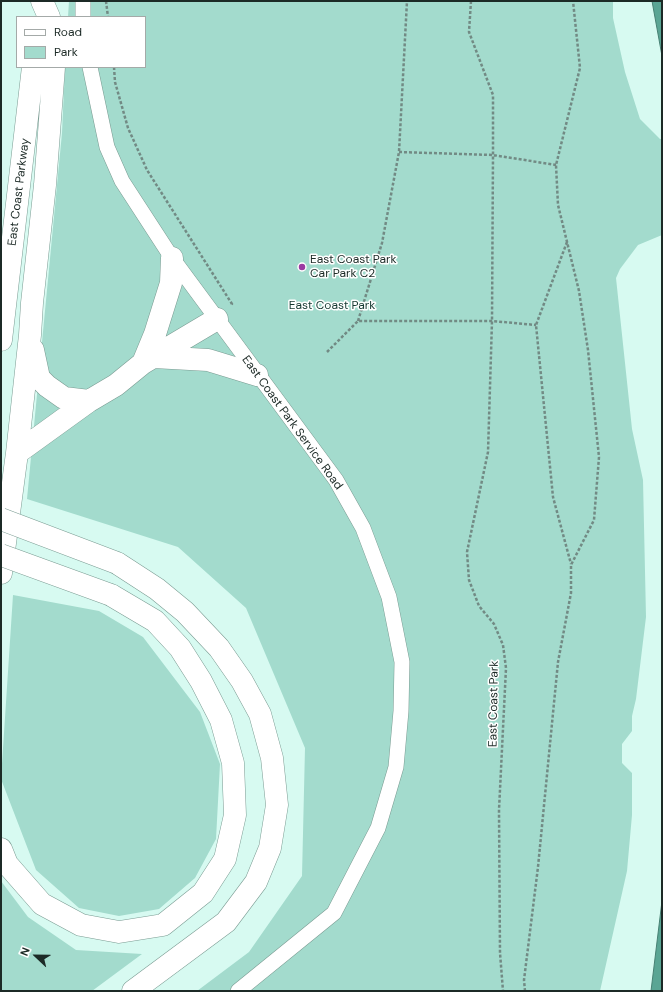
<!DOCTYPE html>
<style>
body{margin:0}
#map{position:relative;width:663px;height:992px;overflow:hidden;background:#d7faf1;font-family:"DM Sans",sans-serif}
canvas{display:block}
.frame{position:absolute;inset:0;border:2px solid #1c2a26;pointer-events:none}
.legend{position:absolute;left:16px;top:16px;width:130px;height:52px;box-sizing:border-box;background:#fff;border:1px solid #a4aaa8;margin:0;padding:5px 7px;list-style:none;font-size:12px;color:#1c2a26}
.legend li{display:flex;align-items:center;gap:8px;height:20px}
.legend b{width:20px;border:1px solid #a4aaa8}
.north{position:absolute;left:16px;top:936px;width:40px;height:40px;-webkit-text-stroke:3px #fff;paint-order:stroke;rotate:292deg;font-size:11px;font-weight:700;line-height:16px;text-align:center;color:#1c2a26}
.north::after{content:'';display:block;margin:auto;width:14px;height:18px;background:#1c2a26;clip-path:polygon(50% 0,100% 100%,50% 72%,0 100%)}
</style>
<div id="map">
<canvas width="663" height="992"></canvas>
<div class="frame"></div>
<ul class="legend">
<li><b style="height:5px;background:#fff"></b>Road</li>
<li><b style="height:11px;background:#a3dbcd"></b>Park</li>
</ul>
<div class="north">N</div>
</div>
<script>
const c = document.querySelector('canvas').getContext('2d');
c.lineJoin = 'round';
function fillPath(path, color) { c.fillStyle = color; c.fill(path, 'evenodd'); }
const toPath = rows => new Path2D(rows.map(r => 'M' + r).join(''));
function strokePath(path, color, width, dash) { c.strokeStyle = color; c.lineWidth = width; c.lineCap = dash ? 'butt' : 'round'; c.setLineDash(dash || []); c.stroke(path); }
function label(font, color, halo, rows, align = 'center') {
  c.font = font + ' "DM Sans",sans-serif'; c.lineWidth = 3; c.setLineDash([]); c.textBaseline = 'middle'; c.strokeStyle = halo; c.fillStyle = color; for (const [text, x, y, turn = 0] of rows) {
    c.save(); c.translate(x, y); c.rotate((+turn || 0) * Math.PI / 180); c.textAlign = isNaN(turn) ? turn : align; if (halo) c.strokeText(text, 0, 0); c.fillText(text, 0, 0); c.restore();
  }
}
const green = toPath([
 [69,1,613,1,613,18,625,72,640,119,660,139,662,139,662,235,638,245,620,269,616,278,632,429,643,480,646,617,636,699,632,716,632,731,622,744,622,763,632,773,632,815,627,871,600,991,197,991,249,952,302,876,305,748,246,608,178,547,27,499,62,133,65,67,145,67,145,17,68,17],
 [13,595,99,611,143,637,200,712,220,764,216,839,195,878,159,909,119,916,79,908,36,870,1,779],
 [1,881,28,917,76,950,142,954,92,991,1,991]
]);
const water = toPath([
 [652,1,662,1,662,56,652,1],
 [662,901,662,991,651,991,662,901]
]);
const path = toPath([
 [106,1,108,17],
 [471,1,469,32,493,95,493,155,492,321,488,452,467,552,469,580,479,606,494,624,503,645,506,668,499,810,500,953,503,991],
 [114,67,115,82,128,128,147,170,232,304,231,305],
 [399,152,493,155,556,165],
 [567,242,536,325,553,497,571,564],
 [358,321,382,243,399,152,407,1],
 [327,352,358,321,492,321,536,325],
 [525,991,524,980,538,867,558,662,571,593,571,565,594,520,599,457,588,350,579,291,558,205,556,165,580,68,573,1]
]);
const street = toPath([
 [83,1,83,17],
 [90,67,107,147,122,181,172,258,336,480,363,528,389,597,402,662,401,711,396,767,378,828,334,913,238,991]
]);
const highway = toPath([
 [42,1,49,17],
 [1,340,33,67],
 [33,350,39,378,47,386,64,398,89,401],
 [154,357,208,360,257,375],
 [143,363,155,334,171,283,172,258],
 [17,453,89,401,116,385,143,363,217,319],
 [117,563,157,589,185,612,219,648,242,681,260,714,272,758,277,805,270,848,256,882,226,922,133,991],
 [1,573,17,453,30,335,32,303,45,185,54,67],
 [1,849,7,864,42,904,81,925,119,932,163,925,203,893,225,859,235,815,233,763,221,720,201,681,180,648,155,621,111,595]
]);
const highwayBridge = toPath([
 [1,519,117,563],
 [1,555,111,595]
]);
const markers = [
 [302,267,4,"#9b3ba2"]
];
const streetNames = [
 ["East Coast Parkway",19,192,-83],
 ["East Coast Park Service Road",292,423,54],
 ["East Coast Park",494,704,-89]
];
const poiNames = [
 ["East Coast Park",310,260],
 ["Car Park C2",310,274]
];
const parkNames = [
 ["East Coast Park",332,306]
];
fillPath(green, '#a3dbcd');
fillPath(water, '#5aa594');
strokePath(water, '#478073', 1);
strokePath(street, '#7a9b92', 16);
strokePath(highway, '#7a9b92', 23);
strokePath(path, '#728a84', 2.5, [3, 2]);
strokePath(street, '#fff', 15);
strokePath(highway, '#fff', 22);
strokePath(highwayBridge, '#7a9b92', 23, []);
strokePath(highwayBridge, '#fff', 22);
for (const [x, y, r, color] of markers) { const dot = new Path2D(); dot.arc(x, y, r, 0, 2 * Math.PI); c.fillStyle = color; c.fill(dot); strokePath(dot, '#fff', 1.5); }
label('12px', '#1c2a26', '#fff', streetNames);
label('12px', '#1c2a26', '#fff', poiNames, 'left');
label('12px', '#153931', '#fff', parkNames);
</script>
